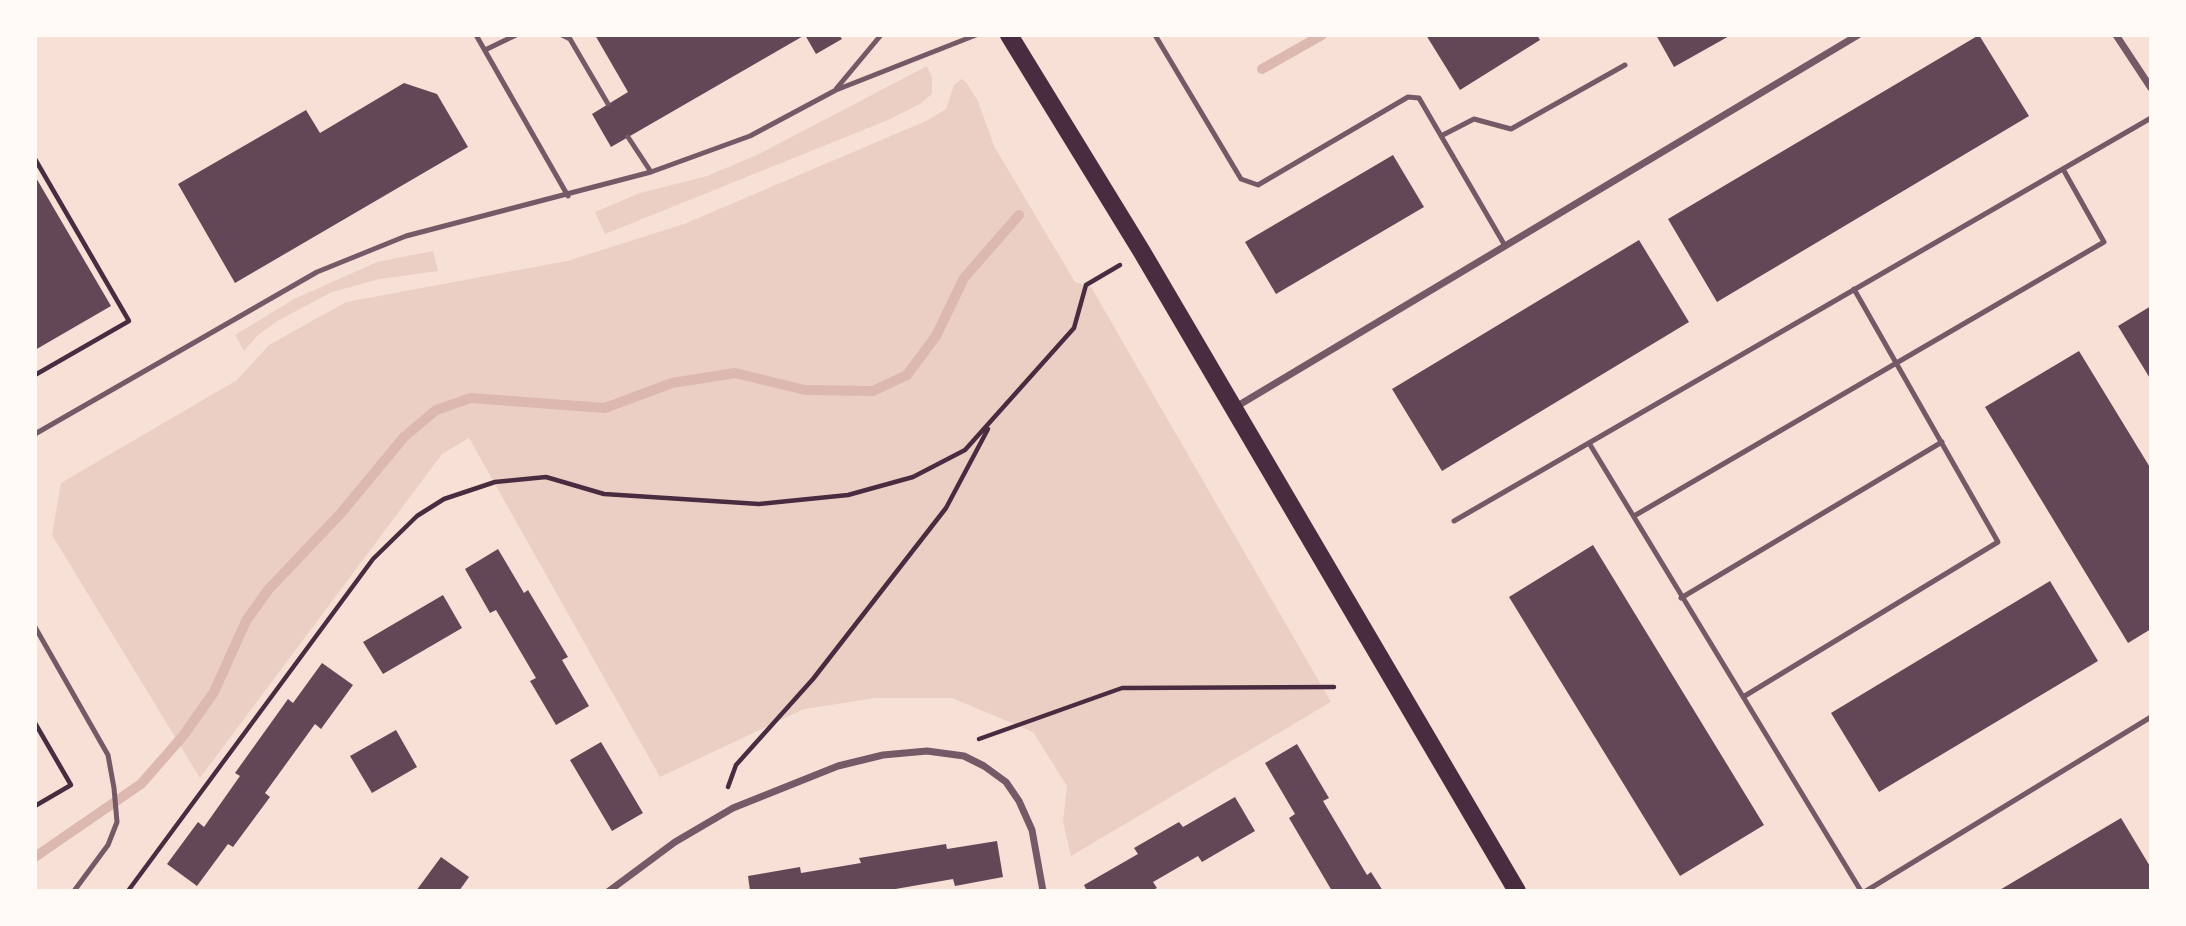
<!DOCTYPE html>
<style>
body{margin:0}
#map{position:relative;width:2186px;height:926px;overflow:hidden;background:#f7e1d7;font-family:"Noto Sans",sans-serif}
canvas{display:block}
.frame{position:absolute;inset:0;border:37px solid #fffaf5;pointer-events:none}
</style>
<div id="map">
<canvas width="2186" height="926"></canvas>
<div class="frame"></div>
</div>
<script>
const c = document.querySelector('canvas').getContext('2d');
c.lineJoin = 'round';
function fillPath(path, color) { c.fillStyle = color; c.fill(path, 'evenodd'); }
const toPath = rows => new Path2D(rows.map(r => 'M' + r).join(''));
function strokePath(path, color, width, dash) { c.strokeStyle = color; c.lineWidth = width; c.lineCap = dash ? 'butt' : 'round'; c.setLineDash(dash || []); c.stroke(path); }
const green = toPath([
 [927,66,932,77,932,94,920,104,888,120,605,234,595,212,640,193,707,176,759,154],
 [961,79,966,82,978,101,994,146,1075,282,1091,287,1331,702,1071,856,1063,822,1067,786,1033,732,952,698,876,698,804,709,660,777,469,438,442,454,200,778,52,535,61,483,237,380,269,345,346,302,567,261,684,224,926,121,946,109,954,85],
 [433,251,438,271,380,279,332,292,279,320,258,335,244,351,235,335,294,299,377,262]
]);
const stream = toPath([
 [1262,69,1322,35],
 [35,857,141,784,183,736,214,692,246,621,268,590,341,513,404,437,436,410,471,398,605,408,672,383,735,373,805,390,873,391,907,375,936,336,964,278,1019,215]
]);
const building = toPath([
 [595,35,805,35,611,147,592,114,628,92],
 [805,35,839,35,842,39,816,54],
 [1426,35,1537,35,1540,40,1460,90],
 [1656,35,1731,35,1674,67],
 [1979,35,2029,116,1717,302,1668,219],
 [404,83,437,94,468,147,235,283,178,184,306,110,320,133],
 [1393,155,1424,207,1276,294,1245,242],
 [35,176,111,306,35,350],
 [1639,240,1689,322,1442,471,1392,389],
 [2151,306,2151,380,2118,326],
 [2079,351,2151,469,2151,629,2128,643,1985,407],
 [1593,545,1764,825,1680,876,1509,597],
 [498,549,524,593,528,590,568,657,562,660,589,706,556,725,530,681,536,678,496,610,490,613,465,569],
 [2050,581,2098,661,1879,792,1831,713],
 [443,595,462,628,383,674,363,642],
 [322,663,353,685,321,729,315,724,265,793,270,797,233,847,228,844,197,886,167,864,198,822,204,827,240,776,235,773,288,699,293,703],
 [396,730,417,767,372,793,350,756],
 [601,742,643,813,612,831,570,760],
 [1297,744,1329,798,1323,801,1367,875,1371,872,1383,891,1332,891,1289,818,1295,814,1265,763],
 [1235,797,1255,831,1202,862,1198,856,1153,882,1157,888,1151,891,1087,891,1084,885,1138,854,1134,848,1179,822,1183,827],
 [2121,818,2151,868,2151,891,1998,891],
 [997,841,1003,877,955,886,953,879,884,891,750,891,748,876,800,867,801,873,861,863,859,858,946,844,947,849],
 [441,857,469,877,459,891,416,891]
]);
const path = toPath([
 [35,159,129,321,35,375],
 [35,723,71,785,35,806],
 [979,739,1122,688,1334,687],
 [728,787,736,765,813,679,946,508,988,429],
 [128,891,373,559,417,516,444,499,495,482,546,477,604,494,759,504,848,495,913,477,965,450,1074,328,1086,285,1120,265]
]);
const service = toPath([
 [476,35,568,196],
 [562,35,570,39,608,104],
 [1155,35,1241,179,1258,185,1408,97,1419,98,1504,244],
 [485,50,516,35],
 [836,89,881,35],
 [1441,136,1474,119,1511,129,1625,65],
 [628,137,651,172],
 [35,434,317,272,406,236,651,172,750,136,836,90,976,35],
 [1589,443,1861,891],
 [1634,516,2104,242,2063,169],
 [1454,521,2151,118],
 [1681,598,1942,442],
 [35,627,108,755,114,788,117,822,108,845,74,891],
 [1743,697,1998,542,1854,289],
 [1866,891,2151,717]
]);
const minor = toPath([
 [2116,35,2151,88],
 [1234,408,1858,35],
 [609,891,675,842,733,808,838,766,883,755,927,751,964,756,984,766,1006,782,1019,801,1032,830,1043,891]
]);
const primary = toPath([
 [1009,35,1142,252,1517,891]
]);
fillPath(green, '#ebcfc5');
strokePath(stream, '#dcb8b0', 10);
fillPath(building, '#644757');
strokePath(path, '#4a2c40', 4.5);
strokePath(service, '#755966', 5);
strokePath(minor, '#755966', 7);
strokePath(primary, '#4a2c40', 18);
</script>
